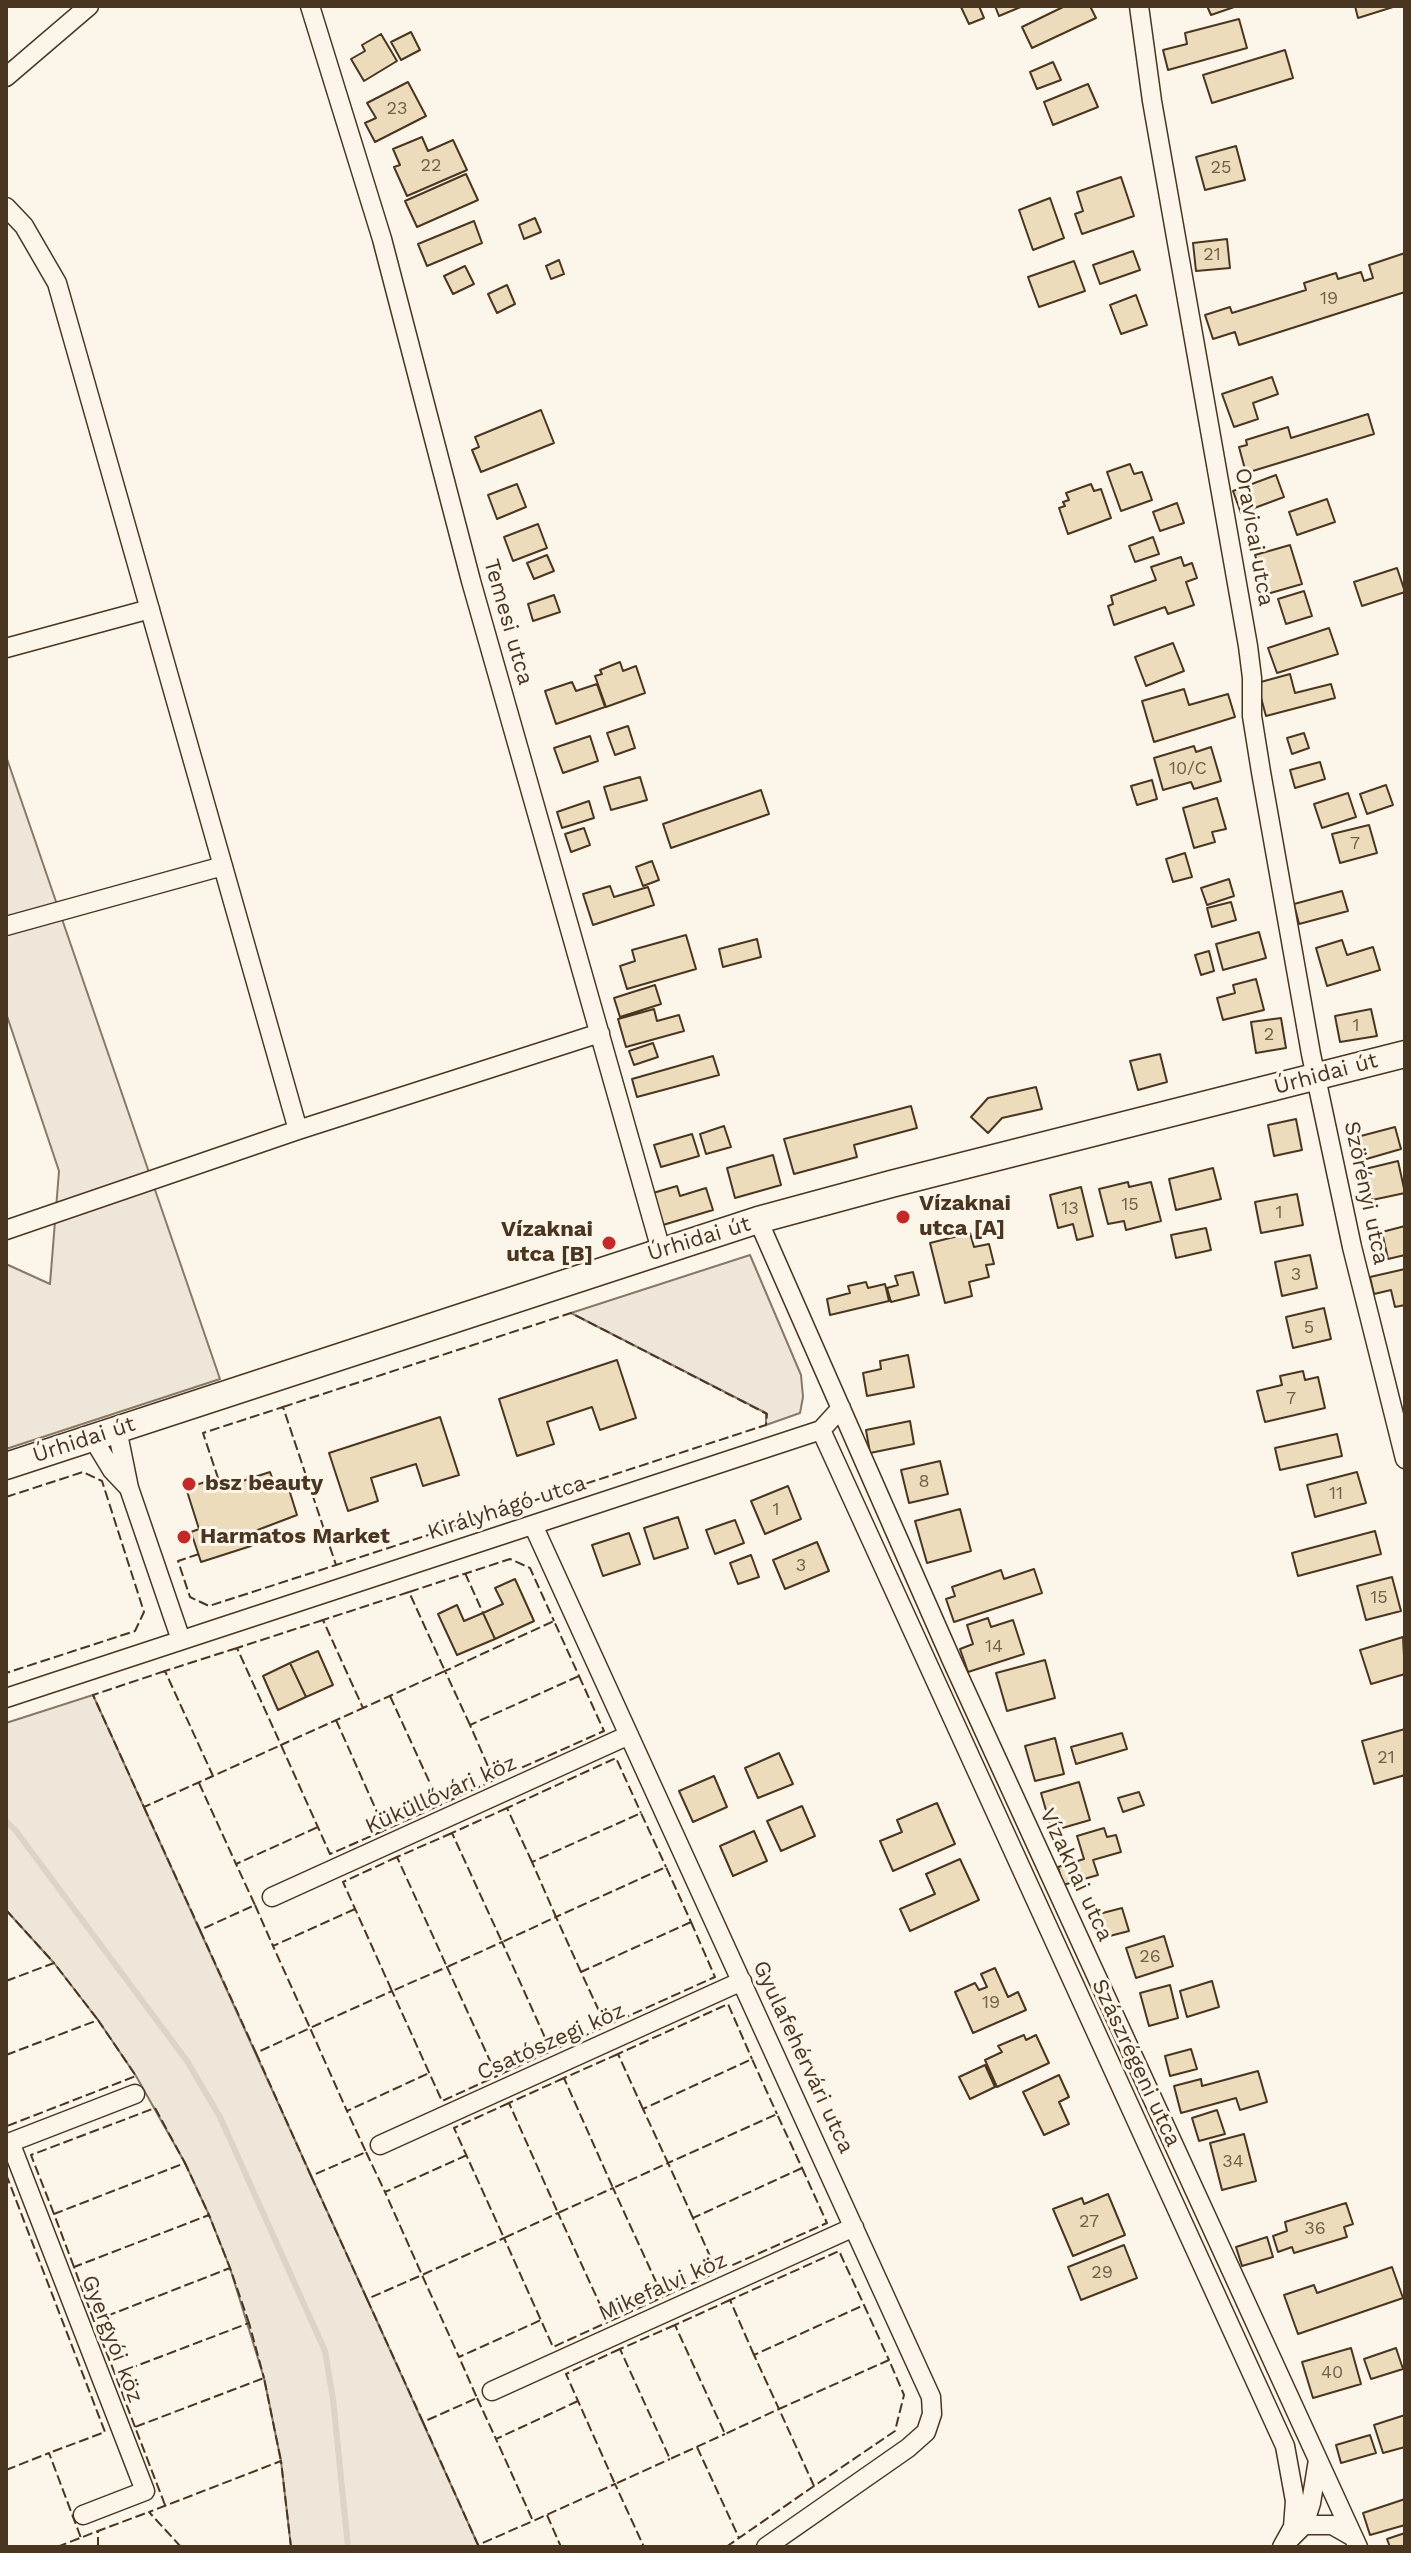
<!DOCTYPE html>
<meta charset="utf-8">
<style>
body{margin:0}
#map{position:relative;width:1411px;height:2553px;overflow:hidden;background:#fbf6e9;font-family:"Work Sans",sans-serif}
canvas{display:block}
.frame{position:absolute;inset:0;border:8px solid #4a3520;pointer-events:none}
</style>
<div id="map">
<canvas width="1411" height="2553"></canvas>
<div class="frame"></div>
</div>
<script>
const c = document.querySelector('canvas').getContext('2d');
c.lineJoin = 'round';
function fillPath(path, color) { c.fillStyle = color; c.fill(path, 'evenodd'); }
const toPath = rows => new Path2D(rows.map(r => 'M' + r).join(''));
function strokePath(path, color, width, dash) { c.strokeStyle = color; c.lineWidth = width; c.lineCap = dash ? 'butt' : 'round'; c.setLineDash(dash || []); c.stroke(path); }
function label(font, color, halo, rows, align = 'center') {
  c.font = font + ' "Work Sans",sans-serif'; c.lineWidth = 6; c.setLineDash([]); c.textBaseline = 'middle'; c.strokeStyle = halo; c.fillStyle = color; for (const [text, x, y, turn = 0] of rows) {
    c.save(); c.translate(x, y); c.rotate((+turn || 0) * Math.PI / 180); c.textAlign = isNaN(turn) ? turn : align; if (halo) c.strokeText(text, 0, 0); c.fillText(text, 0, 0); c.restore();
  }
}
const green = toPath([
 [6,756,220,1379,6,1449,6,1264,50,1284,59,1171,6,1013,6,756],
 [750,1255,801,1375,803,1397,800,1413,766,1425,766,1413,571,1313,750,1255],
 [93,1695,367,2299,479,2547,291,2547,281,2461,264,2378,230,2268,209,2215,185,2163,136,2076,98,2020,54,1963,6,1910,6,1723,93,1695]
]);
const stream = toPath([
 [6,1821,16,1831,187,2061,220,2117,325,2351,333,2399,348,2547]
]);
const building = toPath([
 [965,6,979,6,984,18,969,24,961,7,965,6],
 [995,6,1023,6,999,16,995,6],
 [1065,6,1090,6,1096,18,1032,48,1022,27,1065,6],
 [1207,6,1237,6,1211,15,1207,6],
 [1355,6,1392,6,1393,7,1358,18,1355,6],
 [1239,19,1247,48,1168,70,1163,50,1187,44,1185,33,1239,19],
 [411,32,420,50,401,60,391,42,411,32],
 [381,34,397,61,364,81,351,59,365,51,362,45,381,34],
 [1285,50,1293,78,1212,103,1203,75,1285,50],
 [1053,62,1061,80,1037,89,1030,72,1053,62],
 [408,82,426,116,375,142,365,123,376,118,367,103,408,82],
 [1088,84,1098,107,1053,125,1044,102,1088,84],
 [422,137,428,151,453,140,467,170,407,196,394,167,400,165,393,149,422,137],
 [1236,146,1245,180,1205,190,1196,157,1236,146],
 [466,174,478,200,417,227,405,201,466,174],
 [1121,177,1134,216,1082,234,1075,214,1083,211,1077,192,1121,177],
 [1050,198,1064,238,1033,250,1019,210,1050,198],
 [535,218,541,232,524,239,519,225,535,218],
 [474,221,482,243,427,266,418,244,474,221],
 [1227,239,1230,268,1196,271,1193,243,1227,239],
 [1133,251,1140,270,1100,284,1093,265,1133,251],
 [1405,253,1405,292,1239,345,1235,332,1213,339,1205,315,1230,307,1232,313,1306,290,1304,283,1336,273,1338,279,1361,272,1364,281,1373,278,1369,265,1405,253],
 [559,260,564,274,551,279,546,266,559,260],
 [1074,261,1085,291,1039,307,1028,277,1074,261],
 [465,266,474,284,453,294,444,276,465,266],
 [507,285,515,304,497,313,488,294,507,285],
 [1136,295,1147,325,1121,334,1110,305,1136,295],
 [1272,377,1278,394,1253,403,1258,419,1234,427,1222,394,1272,377],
 [541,410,554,443,481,472,472,450,479,447,475,437,541,410],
 [1368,414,1374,434,1246,473,1239,447,1247,445,1246,440,1288,427,1291,438,1368,414],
 [1130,464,1134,474,1142,472,1152,500,1121,511,1107,472,1130,464],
 [1276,475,1284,497,1241,513,1233,491,1276,475],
 [517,484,526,507,497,519,488,495,517,484],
 [1091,484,1094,491,1101,489,1111,518,1068,534,1059,508,1065,506,1063,502,1069,500,1066,493,1091,484],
 [1327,499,1335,522,1297,535,1289,512,1327,499],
 [1177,503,1184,523,1160,531,1153,512,1177,503],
 [538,524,547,548,513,561,504,537,538,524],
 [1153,537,1159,554,1135,562,1129,546,1153,537],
 [1290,545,1302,584,1267,594,1255,555,1290,545],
 [547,555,554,571,534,579,527,563,547,555],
 [1181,557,1184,566,1192,563,1197,578,1186,582,1194,605,1168,614,1165,607,1114,625,1108,606,1113,604,1111,596,1156,580,1151,567,1181,557],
 [1397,568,1405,592,1362,606,1354,582,1397,568],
 [1304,591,1312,616,1286,624,1278,599,1304,591],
 [554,595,560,612,533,621,528,604,554,595],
 [1329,628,1338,654,1277,673,1268,648,1329,628],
 [1173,643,1184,671,1146,686,1135,657,1173,643],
 [620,662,623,671,636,666,645,693,606,707,595,676,602,674,600,670,620,662],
 [1290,674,1295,693,1331,684,1335,698,1266,716,1257,683,1290,674],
 [572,682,576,691,597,684,605,707,556,724,545,691,572,682],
 [1184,689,1189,705,1228,694,1235,717,1154,742,1142,701,1184,689],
 [628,726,635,748,615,755,607,733,628,726],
 [1304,733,1309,748,1292,754,1287,738,1304,733],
 [590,736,598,761,563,773,554,748,590,736],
 [1194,746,1196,752,1211,747,1221,781,1194,789,1191,782,1163,790,1154,758,1194,746],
 [1320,762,1325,779,1295,788,1290,770,1320,762],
 [640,777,647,800,611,810,604,787,640,777],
 [1152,780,1157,799,1137,805,1131,786,1152,780],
 [1386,785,1393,805,1367,814,1360,794,1386,785],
 [761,790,769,814,671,848,663,824,761,790],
 [1348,793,1356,817,1322,828,1314,804,1348,793],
 [1217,798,1226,829,1212,832,1215,842,1194,848,1183,808,1217,798],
 [589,801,594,818,562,828,557,812,589,801],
 [1369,825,1377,853,1340,863,1332,834,1369,825],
 [584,828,590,845,571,852,565,834,584,828],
 [1185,853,1192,877,1173,882,1166,859,1185,853],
 [652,861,659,880,643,886,636,867,652,861],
 [1229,879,1234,896,1207,905,1201,888,1229,879],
 [610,886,614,897,648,887,654,905,593,925,583,894,610,886],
 [1342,891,1348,911,1299,924,1294,904,1342,891],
 [1231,902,1236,920,1212,927,1207,908,1231,902],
 [1259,932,1266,958,1223,970,1216,944,1259,932],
 [686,935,696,969,627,989,620,966,635,961,632,950,686,935],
 [757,939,761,957,723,967,719,949,757,939],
 [1342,940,1347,955,1373,947,1380,970,1327,986,1316,948,1342,940],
 [1209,951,1214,971,1201,975,1195,955,1209,951],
 [1256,979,1264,1010,1223,1020,1217,998,1235,993,1233,985,1256,979],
 [655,985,661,1004,620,1017,614,998,655,985],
 [654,1009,657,1021,679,1015,684,1031,626,1047,618,1019,654,1009],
 [1371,1009,1377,1036,1340,1042,1335,1016,1371,1009],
 [1281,1018,1286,1048,1256,1053,1251,1022,1281,1018],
 [653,1043,658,1057,634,1065,629,1051,653,1043],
 [1160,1054,1167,1082,1138,1090,1130,1061,1160,1054],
 [713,1056,719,1075,637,1097,632,1079,713,1056],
 [1036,1087,1042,1109,1002,1118,988,1133,971,1117,988,1098,1036,1087],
 [911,1106,917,1128,854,1145,857,1157,794,1174,784,1139,911,1106],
 [1296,1119,1302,1150,1274,1156,1268,1125,1296,1119],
 [724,1126,731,1147,706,1154,700,1134,724,1126],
 [1395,1127,1401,1149,1363,1160,1357,1137,1395,1127],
 [692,1134,699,1156,661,1167,654,1145,692,1134],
 [773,1155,781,1185,735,1198,727,1168,773,1155],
 [1398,1161,1405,1193,1372,1200,1365,1169,1398,1161],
 [1213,1168,1221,1199,1176,1210,1169,1179,1213,1168],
 [1128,1182,1129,1187,1151,1182,1161,1221,1126,1230,1124,1221,1108,1224,1099,1189,1128,1182],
 [677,1186,680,1196,706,1188,713,1210,663,1225,653,1193,677,1186],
 [1081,1187,1093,1236,1077,1240,1073,1224,1058,1228,1050,1195,1081,1187],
 [1297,1194,1303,1225,1261,1233,1255,1202,1297,1194],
 [1405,1226,1405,1255,1388,1259,1382,1232,1405,1226],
 [1206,1228,1211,1250,1176,1258,1171,1235,1206,1228],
 [970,1233,974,1247,989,1244,994,1264,986,1265,989,1277,969,1282,972,1296,945,1303,930,1243,970,1233],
 [1310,1255,1317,1288,1282,1296,1275,1262,1310,1255],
 [1405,1269,1405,1305,1395,1307,1391,1290,1374,1294,1370,1277,1405,1269],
 [913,1272,919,1295,891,1302,887,1288,898,1285,895,1276,913,1272],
 [866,1282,868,1288,885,1284,889,1301,830,1315,827,1299,850,1293,848,1286,866,1282],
 [1324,1308,1331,1339,1293,1348,1286,1317,1324,1308],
 [908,1355,914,1387,867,1396,863,1373,881,1369,880,1361,908,1355],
 [617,1360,636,1418,600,1430,592,1407,547,1422,554,1444,517,1456,499,1399,617,1360],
 [1303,1371,1305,1380,1318,1377,1325,1408,1265,1422,1257,1391,1282,1385,1280,1376,1303,1371],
 [440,1417,459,1475,423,1486,416,1464,371,1478,378,1501,348,1511,329,1453,440,1417],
 [910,1421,914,1444,870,1453,866,1430,910,1421],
 [1337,1434,1342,1456,1280,1470,1275,1448,1337,1434],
 [940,1461,948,1494,909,1503,901,1470,940,1461],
 [270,1472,275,1486,287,1483,297,1515,247,1534,251,1546,201,1562,191,1532,199,1529,186,1488,218,1478,221,1488,270,1472],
 [1357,1472,1366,1503,1315,1517,1307,1485,1357,1472],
 [788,1486,801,1519,765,1534,751,1501,788,1486],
 [960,1509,971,1551,927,1563,915,1521,960,1509],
 [678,1517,688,1548,654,1559,644,1528,678,1517],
 [735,1520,744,1543,715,1554,706,1530,735,1520],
 [1375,1531,1381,1554,1298,1576,1292,1553,1375,1531],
 [629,1533,640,1564,603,1576,592,1545,629,1533],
 [817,1542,829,1571,785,1589,773,1560,817,1542],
 [751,1555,759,1577,738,1584,730,1563,751,1555],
 [1034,1569,1042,1593,954,1622,946,1599,955,1596,952,1587,1001,1570,1004,1579,1034,1569],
 [1392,1577,1401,1611,1366,1620,1357,1586,1392,1577],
 [515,1579,534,1621,495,1639,483,1613,503,1604,495,1588,515,1579],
 [457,1605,464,1621,483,1613,495,1639,457,1655,438,1614,457,1605],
 [988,1618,991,1627,1013,1620,1024,1654,968,1672,960,1649,973,1644,967,1625,988,1618],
 [1403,1637,1405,1674,1371,1684,1360,1650,1403,1637],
 [318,1651,333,1685,306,1697,290,1663,318,1651],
 [1045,1660,1055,1698,1007,1711,996,1673,1045,1660],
 [290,1663,306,1697,278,1710,263,1676,290,1663],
 [1405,1729,1405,1775,1374,1784,1362,1741,1405,1729],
 [1122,1733,1127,1749,1076,1764,1071,1747,1122,1733],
 [1055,1738,1064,1774,1035,1781,1025,1746,1055,1738],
 [779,1753,793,1784,758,1798,745,1768,779,1753],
 [714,1776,727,1807,693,1822,679,1791,714,1776],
 [1079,1782,1090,1820,1052,1831,1041,1793,1079,1782],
 [1139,1792,1144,1805,1123,1812,1118,1798,1139,1792],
 [937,1803,955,1844,893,1871,880,1841,902,1832,897,1820,937,1803],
 [802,1806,815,1836,781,1851,767,1821,802,1806],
 [1104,1828,1107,1837,1116,1835,1121,1852,1093,1860,1098,1875,1063,1885,1058,1867,1084,1859,1077,1836,1104,1828],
 [754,1831,767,1861,733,1876,720,1846,754,1831],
 [960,1859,979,1900,910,1931,900,1909,935,1894,926,1874,960,1859],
 [1122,1908,1129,1931,1098,1939,1091,1916,1122,1908],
 [1164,1936,1173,1966,1136,1978,1126,1948,1164,1936],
 [995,1968,1008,1997,1018,1992,1026,2010,973,2033,955,1992,975,1983,979,1990,987,1987,981,1974,995,1968],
 [1212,1981,1219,2007,1187,2017,1180,1991,1212,1981],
 [1170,1985,1178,2018,1149,2026,1140,1993,1170,1985],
 [1024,2035,1026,2040,1036,2035,1049,2063,997,2087,985,2060,1002,2052,998,2046,1024,2035],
 [1191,2049,1197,2069,1170,2076,1165,2056,1191,2049],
 [985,2065,995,2087,970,2099,959,2077,985,2065],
 [1258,2071,1267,2102,1240,2110,1236,2098,1181,2113,1174,2086,1201,2079,1202,2086,1258,2071],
 [1059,2075,1069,2097,1059,2102,1069,2124,1044,2135,1023,2092,1059,2075],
 [1217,2110,1225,2134,1199,2141,1192,2118,1217,2110],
 [1244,2134,1256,2181,1222,2190,1210,2143,1244,2134],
 [1108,2194,1125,2235,1073,2256,1053,2209,1082,2198,1084,2204,1108,2194],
 [1346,2203,1353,2224,1344,2227,1347,2237,1294,2253,1292,2247,1278,2252,1273,2236,1287,2231,1285,2222,1346,2203],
 [1267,2237,1273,2257,1242,2266,1236,2247,1267,2237],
 [1124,2245,1137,2278,1081,2300,1068,2267,1124,2245],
 [1392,2267,1403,2298,1298,2334,1284,2295,1314,2285,1317,2293,1392,2267],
 [1351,2348,1361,2384,1313,2398,1302,2362,1351,2348],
 [1396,2348,1403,2369,1371,2379,1364,2359,1396,2348],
 [1405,2415,1405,2447,1383,2453,1374,2425,1405,2415],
 [1370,2435,1376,2453,1341,2463,1336,2445,1370,2435],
 [1405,2499,1405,2525,1370,2535,1363,2513,1405,2499],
 [1405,2533,1405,2547,1390,2547,1387,2539,1405,2533]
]);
const minor = toPath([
 [310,6,382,239,471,581,661,1250],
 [1139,6,1152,101,1248,646,1252,678,1252,716,1261,772,1311,1054,1352,1247,1405,1459],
 [6,77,89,6],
 [6,207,24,226,57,283,298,1130],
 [6,648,150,609],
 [6,926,223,866],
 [758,1220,952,1661,1358,2547],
 [6,1230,298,1130,600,1033],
 [117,1429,129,1488,181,1640],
 [821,1430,1285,2446,1295,2501,1293,2527,1282,2547],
 [92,1437,112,1470,129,1488],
 [533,1525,931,2397,932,2414,926,2432,908,2448,766,2547],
 [6,1698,821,1430,841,1408],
 [272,1897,629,1735],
 [10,2142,145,2491,83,2515],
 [6,2144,135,2094],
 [380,2145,742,1981],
 [492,2391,854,2227],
 [1304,2525,1332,2525,1353,2537],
 [1290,2539,1304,2525,1311,2503,1318,2460]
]);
const secondary = toPath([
 [6,1466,758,1220,891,1184,1405,1054]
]);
const fence = toPath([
 [283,1407,571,1313,767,1414,766,1425,336,1565],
 [6,1497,83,1472,102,1481,144,1612,135,1631,6,1673],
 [199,1554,178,1561,190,1597,209,1606,336,1565,283,1407,203,1433,218,1478],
 [465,1573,483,1613],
 [409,1592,323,1620,363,1708,445,1671,409,1592,510,1559,530,1568,554,1621],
 [323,1620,237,1648,281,1745,363,1708],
 [237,1648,165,1671,213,1776,281,1745,330,1854,385,1830],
 [165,1671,93,1695,144,1807,213,1776],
 [579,1676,604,1731,494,1780,470,1725,579,1676],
 [390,1696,440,1805,494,1780],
 [336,1720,385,1830,440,1805],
 [470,1725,445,1671,554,1621,579,1676],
 [199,1783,236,1864,318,1827],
 [144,1807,200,1930,255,1905,236,1864],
 [507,1808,452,1833,502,1942,556,1917,532,1862,641,1813,666,1867],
 [452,1833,397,1857,447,1967,502,1942,551,2051,606,2026],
 [397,1857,343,1882,392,1991,447,1967,497,2076,551,2051],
 [532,1862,507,1808,616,1758,641,1813],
 [255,1905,273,1946],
 [355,1909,273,1946,310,2028,392,1991,442,2101,497,2076],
 [6,1910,54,1963],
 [691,1922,715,1977,606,2026,581,1972,691,1922],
 [200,1930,256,2053,310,2028,347,2111,429,2073],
 [581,1972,556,1917,666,1867,691,1922],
 [6,1981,54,1963,98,2020],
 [256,2053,311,2176,366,2152,347,2111],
 [618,2054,564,2078,613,2188,668,2163,643,2109,752,2059,777,2114],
 [6,2055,98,2020,136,2076,7,2126,6,2124],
 [564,2078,509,2103,558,2213,613,2188,663,2297,717,2272],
 [509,2103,454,2128,504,2238,558,2213,608,2322,663,2297],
 [643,2109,618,2054,728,2004,752,2059],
 [366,2152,385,2192],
 [467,2155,385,2192,422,2275,504,2238,553,2347,608,2322],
 [802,2168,827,2223,717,2272,693,2218,802,2168],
 [6,2174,105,2432,49,2453],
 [311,2176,367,2299,422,2275,459,2357,541,2320],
 [54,2214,31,2155,155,2108,185,2163],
 [693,2218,668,2163,777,2114,802,2168],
 [74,2267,54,2214,185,2163,209,2215],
 [367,2299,423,2422,477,2398,459,2357],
 [730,2300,675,2325,725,2434,779,2409,754,2355,864,2305,889,2360],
 [94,2321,74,2267,209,2215,230,2268],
 [675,2325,620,2349,670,2459,725,2434],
 [620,2349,566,2374,615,2484,670,2459],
 [754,2355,730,2300,839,2251,864,2305],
 [115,2374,94,2321,230,2268,249,2323],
 [477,2398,496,2439],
 [578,2401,496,2439,533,2521,615,2484,644,2547],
 [423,2422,478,2545,533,2521],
 [135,2427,115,2374,249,2323,264,2378],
 [697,2447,739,2538,814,2486,895,2431,904,2395,889,2360,779,2409,814,2486],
 [6,2470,49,2453,81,2538],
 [165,2505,135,2427,264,2378,281,2461],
 [547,2515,561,2547],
 [57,2547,98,2531],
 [98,2547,98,2531,149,2512],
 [181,2547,149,2512,281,2461,291,2547],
 [726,2547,739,2538]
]);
const markers = [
 [903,1217,8,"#c62828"],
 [609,1243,8,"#c62828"],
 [189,1484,8,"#c62828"],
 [184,1537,8,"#c62828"]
];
const numberNames = [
 ["23",397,109],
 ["22",431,166],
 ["25",1221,168],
 ["21",1212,255],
 ["19",1329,299],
 ["10/C",1188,769],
 ["7",1355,844],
 ["1",1356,1026],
 ["2",1269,1035],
 ["15",1130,1205],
 ["13",1070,1209],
 ["1",1279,1213],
 ["3",1296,1275],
 ["5",1309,1328],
 ["7",1291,1399],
 ["8",924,1482],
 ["11",1336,1494],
 ["1",776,1510],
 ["3",801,1566],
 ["15",1379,1598],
 ["14",994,1647],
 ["21",1386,1758],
 ["26",1150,1957],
 ["19",991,2003],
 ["34",1233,2162],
 ["27",1089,2222],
 ["36",1315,2229],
 ["29",1102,2273],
 ["40",1332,2373]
];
const streetNames = [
 ["Oravicai utca",1254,537,80],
 ["Temesi utca",508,622,74],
 ["Úrhidai út",1326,1074,-15],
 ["Szörényi utca",1366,1193,78],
 ["Úrhidai út",699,1239,-17],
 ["Úrhidai út",84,1440,-18],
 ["Királyhágó utca",507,1508,-18],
 ["Küküllővári köz",441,1795,-24],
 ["Vízaknai utca",1076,1875,65],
 ["Csatószegi köz",551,2042,-24],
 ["Gyulafehérvári utca",803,2057,65],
 ["Szászrégeni utca",1136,2063,65],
 ["Mikefalvi köz",663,2287,-24],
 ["Gyergyói köz",112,2339,69]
];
const poiNames = [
 ["Vízaknai",919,1204],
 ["utca [A]",919,1229],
 ["Vízaknai",593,1230,"right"],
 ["utca [B]",593,1255,"right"],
 ["bsz beauty",205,1484],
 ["Harmatos Market",200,1537]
];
fillPath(green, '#ede6d9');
strokePath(green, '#887966', 2);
strokePath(stream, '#dcd4c6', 6);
fillPath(building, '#ecdcbc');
strokePath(building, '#4a3520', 2);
strokePath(minor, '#4a3520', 21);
strokePath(secondary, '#4a3520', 29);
strokePath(minor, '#fbf6e9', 18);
strokePath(secondary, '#fbf6e9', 26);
strokePath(fence, '#4a3520', 2, [10, 4]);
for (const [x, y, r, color] of markers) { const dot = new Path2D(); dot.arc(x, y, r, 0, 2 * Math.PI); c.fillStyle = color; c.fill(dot); strokePath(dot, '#fbf6e9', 3); }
label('18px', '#725f47', null, numberNames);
label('22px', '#4a3520', '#fbf6e9', streetNames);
label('bold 22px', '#4a3520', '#fbf6e9', poiNames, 'left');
</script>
